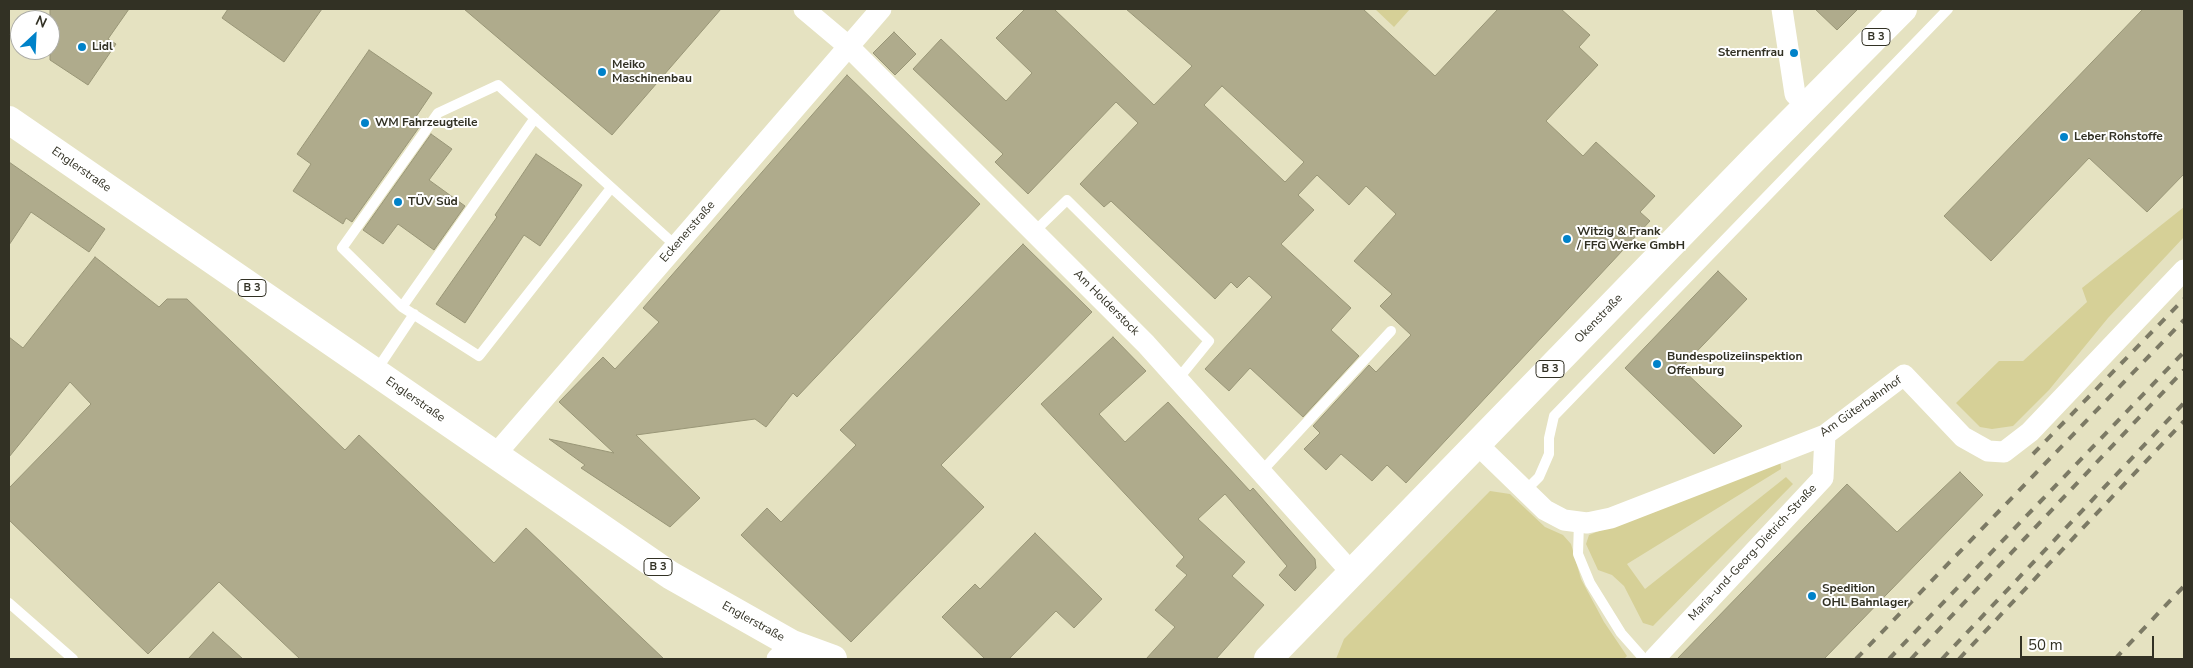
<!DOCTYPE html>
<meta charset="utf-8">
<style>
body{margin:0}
#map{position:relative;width:2193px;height:668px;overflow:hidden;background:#e5e2c1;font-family:"Nunito Sans",sans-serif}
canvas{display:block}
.frame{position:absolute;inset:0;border:10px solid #323124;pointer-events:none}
.north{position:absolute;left:10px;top:10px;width:50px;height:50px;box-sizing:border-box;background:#fff;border:1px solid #adada7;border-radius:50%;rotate:25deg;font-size:14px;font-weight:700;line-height:20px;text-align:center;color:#323124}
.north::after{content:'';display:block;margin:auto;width:18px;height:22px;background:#0082c9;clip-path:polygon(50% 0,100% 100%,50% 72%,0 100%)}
.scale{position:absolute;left:2020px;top:636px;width:134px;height:22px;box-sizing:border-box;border:2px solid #323124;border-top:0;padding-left:6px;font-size:15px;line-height:18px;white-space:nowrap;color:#323124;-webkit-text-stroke:4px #fff;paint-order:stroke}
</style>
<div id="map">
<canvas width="2193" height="668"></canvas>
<div class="frame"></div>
<div class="north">N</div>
<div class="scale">50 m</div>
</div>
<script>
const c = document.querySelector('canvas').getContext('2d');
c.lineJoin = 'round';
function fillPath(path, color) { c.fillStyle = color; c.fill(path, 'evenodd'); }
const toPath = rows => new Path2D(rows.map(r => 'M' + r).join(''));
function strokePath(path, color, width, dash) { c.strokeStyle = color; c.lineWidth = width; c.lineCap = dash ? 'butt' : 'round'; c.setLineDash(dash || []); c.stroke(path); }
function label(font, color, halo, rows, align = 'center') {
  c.font = font + ' "Nunito Sans",sans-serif'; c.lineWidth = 4; c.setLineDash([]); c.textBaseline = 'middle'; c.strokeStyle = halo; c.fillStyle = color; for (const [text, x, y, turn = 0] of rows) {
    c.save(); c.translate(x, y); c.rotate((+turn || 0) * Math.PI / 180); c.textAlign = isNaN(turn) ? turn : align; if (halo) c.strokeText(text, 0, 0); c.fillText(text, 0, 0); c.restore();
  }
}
const green = toPath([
 [1375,9,1410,9,1394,27],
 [2184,207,2184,237,2108,318,2049,390,2013,426,1992,429,1980,427,1956,403,1999,361,2023,361,2087,302,2082,288],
 [1780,458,1781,469,1627,564,1645,589,1786,477,1793,484,1653,626,1643,623,1624,586,1612,575,1598,570,1586,544,1589,535],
 [1490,491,1510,494,1545,527,1563,535,1571,544,1581,579,1604,622,1627,656,1624,659,1336,659,1344,639]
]);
const building = toPath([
 [50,9,129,9,108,39,116,44,88,85,50,60,50,9],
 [228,9,322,9,284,62,222,18,228,9],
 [464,9,721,9,612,135,464,9],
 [1025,9,1054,9,1154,105,1192,66,1126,9,1363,9,1435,76,1498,9,1561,9,1590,35,1579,47,1598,65,1546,121,1583,156,1596,142,1655,196,1640,212,1650,221,1406,483,1387,465,1372,481,1341,454,1326,470,1304,449,1320,433,1313,426,1369,365,1376,372,1411,335,1380,306,1392,294,1354,261,1396,214,1366,186,1349,205,1317,175,1298,195,1314,210,1281,244,1351,308,1331,330,1359,356,1303,417,1250,368,1229,391,1205,369,1272,297,1249,276,1237,288,1231,282,1215,299,1111,201,1104,207,1080,184,1138,123,1116,102,1028,194,995,162,1003,154,913,69,941,39,1006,101,1032,73,996,38,1025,9],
 [1222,86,1304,162,1285,182,1204,105,1222,86],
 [1815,9,1858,9,1837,30,1815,9],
 [2143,9,2184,9,2184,174,2147,212,2089,158,1991,261,1944,216,2143,9],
 [894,32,916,54,895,75,873,53,894,32],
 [369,50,432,93,413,121,420,126,352,222,346,218,343,224,293,191,311,164,297,154,369,50],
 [847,75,980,204,797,397,793,393,766,427,755,419,636,435,700,498,670,527,581,468,585,465,549,439,614,453,559,402,603,357,615,369,659,322,643,308,847,75],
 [431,134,452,149,429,180,465,206,434,250,398,224,383,244,363,230,431,134],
 [536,154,582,185,540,246,524,235,465,323,436,304,497,217,495,215,536,154],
 [9,162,105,229,89,252,31,212,9,245,9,162],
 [1023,244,1092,312,941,465,984,507,851,642,741,535,767,508,781,522,856,445,840,430,1023,244],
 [95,257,159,307,167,299,187,299,345,450,359,435,494,563,526,528,664,659,300,659,219,582,148,654,9,520,9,488,91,404,70,382,9,457,9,337,23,348,95,257],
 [1718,271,1747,299,1681,368,1742,426,1714,454,1625,368,1718,271],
 [1113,337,1146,371,1099,414,1125,442,1168,402,1250,491,1253,488,1315,559,1316,568,1295,591,1279,575,1287,566,1225,494,1198,519,1245,562,1232,576,1264,605,1216,659,1146,659,1175,627,1155,610,1187,575,1176,566,1184,557,1041,404,1113,337],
 [1960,472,1983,495,1824,659,1677,659,1847,484,1897,532,1960,472],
 [1035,533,1102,599,1074,628,1056,611,1009,659,985,659,942,617,975,584,980,589,1035,533],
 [213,632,243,659,188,659,213,632]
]);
const service = toPath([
 [611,188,479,356,402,307,342,248,438,113,498,85,676,246],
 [1034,232,1067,200,1209,341,1178,379],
 [402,307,535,118],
 [376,371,414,314],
 [1261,472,1391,331],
 [1526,490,1539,477,1549,454,1549,438,1554,416,1948,9],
 [1579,522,1578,554,1590,583,1621,633,1644,659],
 [9,603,73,659]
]);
const minor = toPath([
 [804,9,848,46,1146,344,1351,572],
 [1782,9,1795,94,1807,106],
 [1477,444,1545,510,1564,520,1587,523,1611,518,1825,435,1904,375,1963,437,1988,451,2004,452,2030,432,2184,270],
 [495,455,881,9],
 [777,659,792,644],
 [1654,659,1823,478,1825,435]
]);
const primary = toPath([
 [9,120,670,575,792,644,833,659],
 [1268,659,1756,157,1903,9]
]);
const rail = toPath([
 [2033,454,2184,299],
 [1856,659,2184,320],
 [1889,659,2184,352],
 [1911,659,2184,370],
 [1942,659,2184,403],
 [1959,659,2184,421],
 [2115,659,2184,586]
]);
const markers = [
 [82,47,5,"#0082c9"],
 [1794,53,5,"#0082c9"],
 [602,72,5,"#0082c9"],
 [365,123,5,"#0082c9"],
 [2064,137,5,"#0082c9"],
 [398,202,5,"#0082c9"],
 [1567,239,5,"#0082c9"],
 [1657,364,5,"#0082c9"],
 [1812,596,5,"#0082c9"]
];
const shields = [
 [1876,37,28],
 [252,288,28],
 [1550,369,28],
 [658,567,28]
];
const shieldNames = [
 ["B 3",1876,37],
 ["B 3",252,288],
 ["B 3",1550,369],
 ["B 3",658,567]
];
const poiNames = [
 ["Lidl",92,47],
 ["Sternenfrau",1784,53,"right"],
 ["Meiko",612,65],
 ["Maschinenbau",612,79],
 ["WM Fahrzeugteile",375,123],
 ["Leber Rohstoffe",2074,137],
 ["TÜV Süd",408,202],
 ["Witzig & Frank",1577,232],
 ["/ FFG Werke GmbH",1577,246],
 ["Bundespolizeiinspektion",1667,357],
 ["Offenburg",1667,371],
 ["Spedition",1822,589],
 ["OHL Bahnlager",1822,603]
];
const streetNames = [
 ["Englerstraße",81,170,35],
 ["Eckenerstraße",688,232,-49],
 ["Am Holderstock",1106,303,45],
 ["Okenstraße",1599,319,-46],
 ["Englerstraße",415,400,35],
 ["Am Güterbahnhof",1861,407,-35],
 ["Maria-und-Georg-Dietrich-Straße",1753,553,-47],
 ["Englerstraße",753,622,29]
];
fillPath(green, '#d6d097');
fillPath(building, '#afab8c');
strokePath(building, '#999677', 1);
strokePath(service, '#fff', 10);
strokePath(minor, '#fff', 21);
strokePath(primary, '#fff', 28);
strokePath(rail, '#7c7a65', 4, [9, 9]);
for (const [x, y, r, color] of markers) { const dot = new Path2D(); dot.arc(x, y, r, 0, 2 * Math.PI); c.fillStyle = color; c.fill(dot); strokePath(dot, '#fff', 2); }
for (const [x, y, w] of shields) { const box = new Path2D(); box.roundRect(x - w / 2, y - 8.5, w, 17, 4); c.fillStyle = '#fff'; c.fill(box); strokePath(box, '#323124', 1); }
label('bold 11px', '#323124', null, shieldNames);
label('bold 12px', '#323124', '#fff', poiNames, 'left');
label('12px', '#323124', '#fff', streetNames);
</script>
